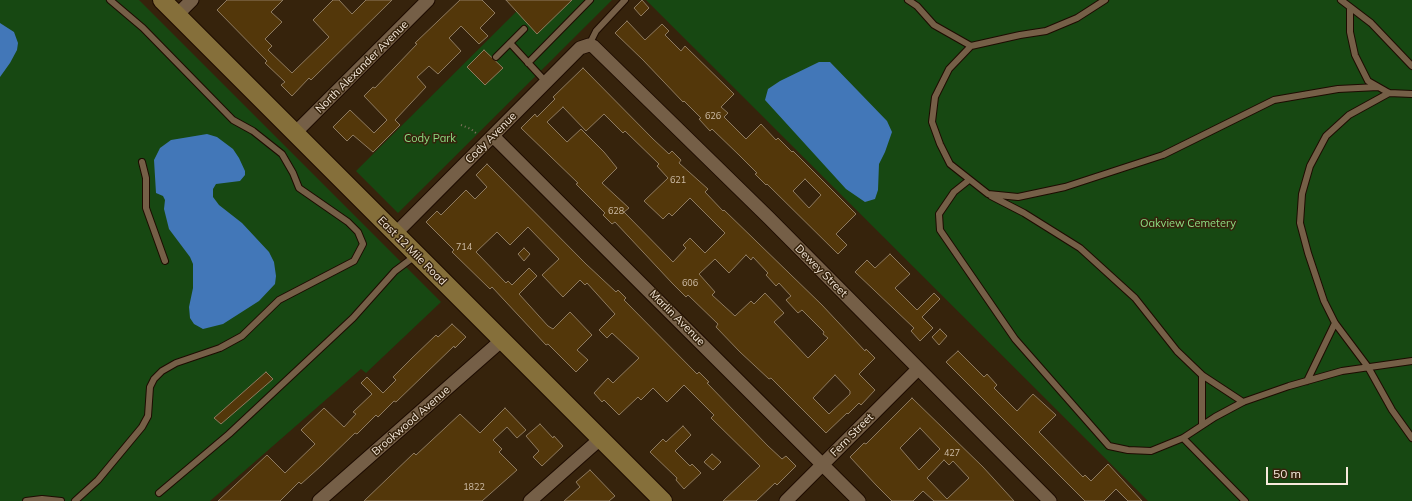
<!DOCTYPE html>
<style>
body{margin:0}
#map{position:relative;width:1412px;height:501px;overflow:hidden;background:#36230c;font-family:Mulish,sans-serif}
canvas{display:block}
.scale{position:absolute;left:1266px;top:467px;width:82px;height:18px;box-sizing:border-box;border:2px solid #f7eadc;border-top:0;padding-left:5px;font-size:12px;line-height:14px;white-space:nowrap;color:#f7eadc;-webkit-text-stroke:3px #36230c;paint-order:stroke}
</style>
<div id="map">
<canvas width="1412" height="501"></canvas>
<div class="scale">50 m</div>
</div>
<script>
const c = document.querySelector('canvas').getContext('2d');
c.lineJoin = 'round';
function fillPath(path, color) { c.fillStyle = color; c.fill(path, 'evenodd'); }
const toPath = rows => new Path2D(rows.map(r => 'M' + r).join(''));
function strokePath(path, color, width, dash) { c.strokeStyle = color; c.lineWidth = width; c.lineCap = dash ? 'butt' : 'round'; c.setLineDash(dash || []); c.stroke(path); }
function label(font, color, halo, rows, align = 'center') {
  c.font = font + ' Mulish,sans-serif'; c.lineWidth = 3; c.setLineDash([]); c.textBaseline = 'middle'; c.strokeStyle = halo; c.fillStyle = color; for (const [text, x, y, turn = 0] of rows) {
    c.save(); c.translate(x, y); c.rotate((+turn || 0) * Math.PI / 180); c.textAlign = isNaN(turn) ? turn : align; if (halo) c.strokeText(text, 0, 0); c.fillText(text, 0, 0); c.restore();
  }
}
const green = toPath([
 [0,0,139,0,441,302,366,373,361,369,210,501,0,501],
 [528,0,612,0,398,213,356,171],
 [646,0,1412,0,1412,501,1148,501]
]);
const water = toPath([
 [0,23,14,32,18,43,17,50,10,63,0,77],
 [819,62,830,62,887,121,892,132,885,152,879,164,878,190,875,199,865,202,846,189,765,100,768,89,780,81],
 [207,134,217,137,233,149,239,158,245,171,245,175,240,181,216,184,213,189,213,197,219,205,242,223,269,252,274,262,276,276,275,284,259,301,223,324,203,329,194,324,190,318,189,307,193,288,193,264,190,257,169,229,164,209,165,200,163,196,156,193,154,160,160,148,171,140]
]);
const building = toPath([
 [227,0,283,0,271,12,282,22,265,39,272,46,268,50,292,73,329,37,313,20,333,0,339,0,352,14,366,0,392,0,311,80,309,78,292,96,281,85,285,82,265,63,267,61,217,10,227,0],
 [460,0,482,0,495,13,480,28,488,36,479,44,461,26,449,38,461,51,438,74,429,66,417,77,426,87,395,120,400,125,373,152,353,135,347,141,333,127,350,110,374,133,387,120,364,96,373,87,375,88,417,44,415,43,460,0],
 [506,0,572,0,537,34,506,0],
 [642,0,649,8,641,16,634,8,642,0],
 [627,21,645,40,662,24,669,31,665,35,681,51,685,46,734,94,721,107,728,113,724,117,746,139,761,124,776,140,778,138,792,152,793,151,856,214,836,234,847,245,838,254,767,184,766,185,755,174,757,173,739,155,712,129,710,131,699,119,701,118,684,101,683,102,643,60,615,33,627,21],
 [805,179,821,195,809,208,793,191,805,179],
 [484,50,503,68,485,85,467,67,484,50],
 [583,68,653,139,669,154,672,151,681,160,679,163,708,189,705,192,723,211,724,210,822,305,865,351,866,349,875,358,859,374,875,390,861,405,859,403,848,414,847,413,826,433,771,378,769,379,740,352,716,327,718,324,688,295,686,297,672,283,615,222,612,224,603,215,605,213,576,184,578,183,521,128,535,114,537,117,555,99,553,97,583,68],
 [563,107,586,131,604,114,623,133,625,131,659,164,657,166,668,178,644,201,663,219,669,213,672,216,690,198,725,233,705,253,690,238,683,245,686,248,673,262,624,212,629,208,602,183,617,168,604,152,581,129,567,142,547,122,563,107],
 [746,255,751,260,753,257,768,273,766,275,776,286,779,283,791,296,786,300,798,313,802,310,824,332,823,334,828,338,808,358,774,322,784,313,765,293,754,304,751,301,735,316,712,295,715,292,699,274,715,259,729,273,746,255],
 [835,375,850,391,850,394,829,414,813,398,835,375],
 [487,164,586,264,616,292,618,290,626,298,624,300,697,374,699,372,709,382,707,383,768,446,782,459,786,456,796,466,777,485,775,483,756,501,723,501,760,466,711,418,714,415,684,385,667,402,653,388,641,400,638,397,619,415,604,400,602,402,594,393,608,378,613,383,639,358,612,333,607,338,599,330,615,314,587,283,585,285,580,280,563,297,542,275,559,259,528,227,510,245,497,232,476,252,506,283,508,281,512,285,529,268,537,276,519,294,548,326,553,329,570,312,592,335,577,350,588,360,576,372,548,344,546,345,492,287,490,289,452,252,454,250,426,222,437,211,441,215,466,190,475,199,487,187,476,175,487,164],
 [524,248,530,254,524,261,518,254,524,248],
 [890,254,910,274,895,288,917,310,934,293,940,299,922,317,933,328,920,341,911,331,914,328,855,272,867,260,875,268,890,254],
 [452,324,466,337,455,348,454,346,396,402,394,401,378,417,376,415,357,434,355,433,321,466,301,484,299,482,280,501,218,501,267,455,285,473,315,444,301,430,324,408,344,427,356,414,353,412,372,394,361,383,367,377,383,393,396,380,393,377,412,358,436,335,438,337,452,324],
 [940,329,947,336,939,345,932,337,940,329],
 [958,351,984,377,987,374,997,385,994,388,1017,411,1033,394,1056,415,1039,432,1083,477,1085,475,1091,481,1108,464,1142,501,1128,501,1116,489,1104,501,1085,501,946,362,958,351],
 [266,372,273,379,221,424,214,418,266,372],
 [912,398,983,467,1014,501,934,501,923,491,913,501,892,501,876,485,850,457,864,443,866,444,912,398],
 [920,428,940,449,919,470,900,448,920,428],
 [944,460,949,465,953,461,969,478,947,499,927,478,944,460],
 [505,408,526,430,517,438,507,427,493,440,502,449,499,452,517,470,482,501,364,501,414,453,416,455,460,414,480,433,505,408],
 [540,424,553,438,554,436,563,446,542,466,533,457,539,451,526,436,540,424],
 [683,426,691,435,675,451,690,466,692,464,701,473,684,489,676,480,677,478,650,452,663,439,666,442,683,426],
 [712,454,721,462,713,470,704,462,712,454],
 [590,470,615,496,609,501,564,501,580,487,576,482,590,470]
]);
const path = toPath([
 [461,125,471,129,477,134]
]);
const service = toPath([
 [908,0,917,6,934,25,971,46],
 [1105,0,1077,18,1046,31,1020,35,971,46,949,69,935,97,932,122,940,144,950,164,988,194,1018,197,1065,187,1163,155,1274,100,1338,89,1378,87],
 [1341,0,1371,23,1412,66],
 [1350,8,1350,32,1355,55,1368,81,1389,93,1412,94],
 [510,43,546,82],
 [589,45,596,31,625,0],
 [496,57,524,29],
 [528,63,590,0],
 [1389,93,1349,115,1326,136,1310,166,1302,194,1300,223,1308,253,1324,301,1335,323,1368,367,1392,410,1412,438],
 [142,162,146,178,146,208,165,261],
 [969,180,954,192,939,214,940,230,1015,339,1109,446,1128,450,1151,451,1183,438,1215,417,1243,402,1289,386,1342,371,1412,361],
 [991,196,1024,213,1080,248,1135,298,1177,351,1202,375,1243,402],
 [1307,381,1335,323],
 [1202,425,1202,375],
 [1183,438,1245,501],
 [159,493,229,434,353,318,395,271,415,256],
 [26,501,42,499,61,501],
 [75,501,98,480,142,427,148,416,150,387,154,379,162,371,176,363,220,348,242,336,279,300,354,261,363,244,358,232,348,222,299,188,293,173,282,154,253,131,233,120,143,28,110,0]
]);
const minor = toPath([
 [177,15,192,0],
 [295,133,428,0],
 [493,136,859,501],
 [395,234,580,48,589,45,593,46,769,218,1050,501],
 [319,501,502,340],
 [530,501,600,439],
 [786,501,918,369]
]);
const secondary = toPath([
 [162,0,663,501]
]);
const numberNames = [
 ["626",713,116],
 ["621",678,180],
 ["628",616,211],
 ["714",464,247],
 ["606",690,283],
 ["427",952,453],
 ["1822",474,487]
];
const streetNames = [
 ["North Alexander Avenue",362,67,-45],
 ["Cody Avenue",491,138,-45],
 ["East 12 Mile Road",412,251,45],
 ["Dewey Street",821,271,45],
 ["Marlin Avenue",677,318,45],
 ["Brookwood Avenue",411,421,-41],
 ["Fern Street",852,435,-45]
];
const parkNames = [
 ["Cody Park",430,139],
 ["Oakview Cemetery",1188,224]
];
fillPath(green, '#174812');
fillPath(water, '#4277b8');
fillPath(building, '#53370a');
strokePath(building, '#8f7b60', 1);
strokePath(service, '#1d0b00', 8);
strokePath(minor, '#1d0b00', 15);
strokePath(secondary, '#1d0b00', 20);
strokePath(path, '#847460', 2, [1, 3]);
strokePath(service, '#755f47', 6);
strokePath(minor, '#755f47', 13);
strokePath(secondary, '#856f3a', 18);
label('9px', '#cebda8', null, numberNames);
label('11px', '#f7eadc', '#36230c', streetNames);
label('11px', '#8cdc82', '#36230c', parkNames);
</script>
